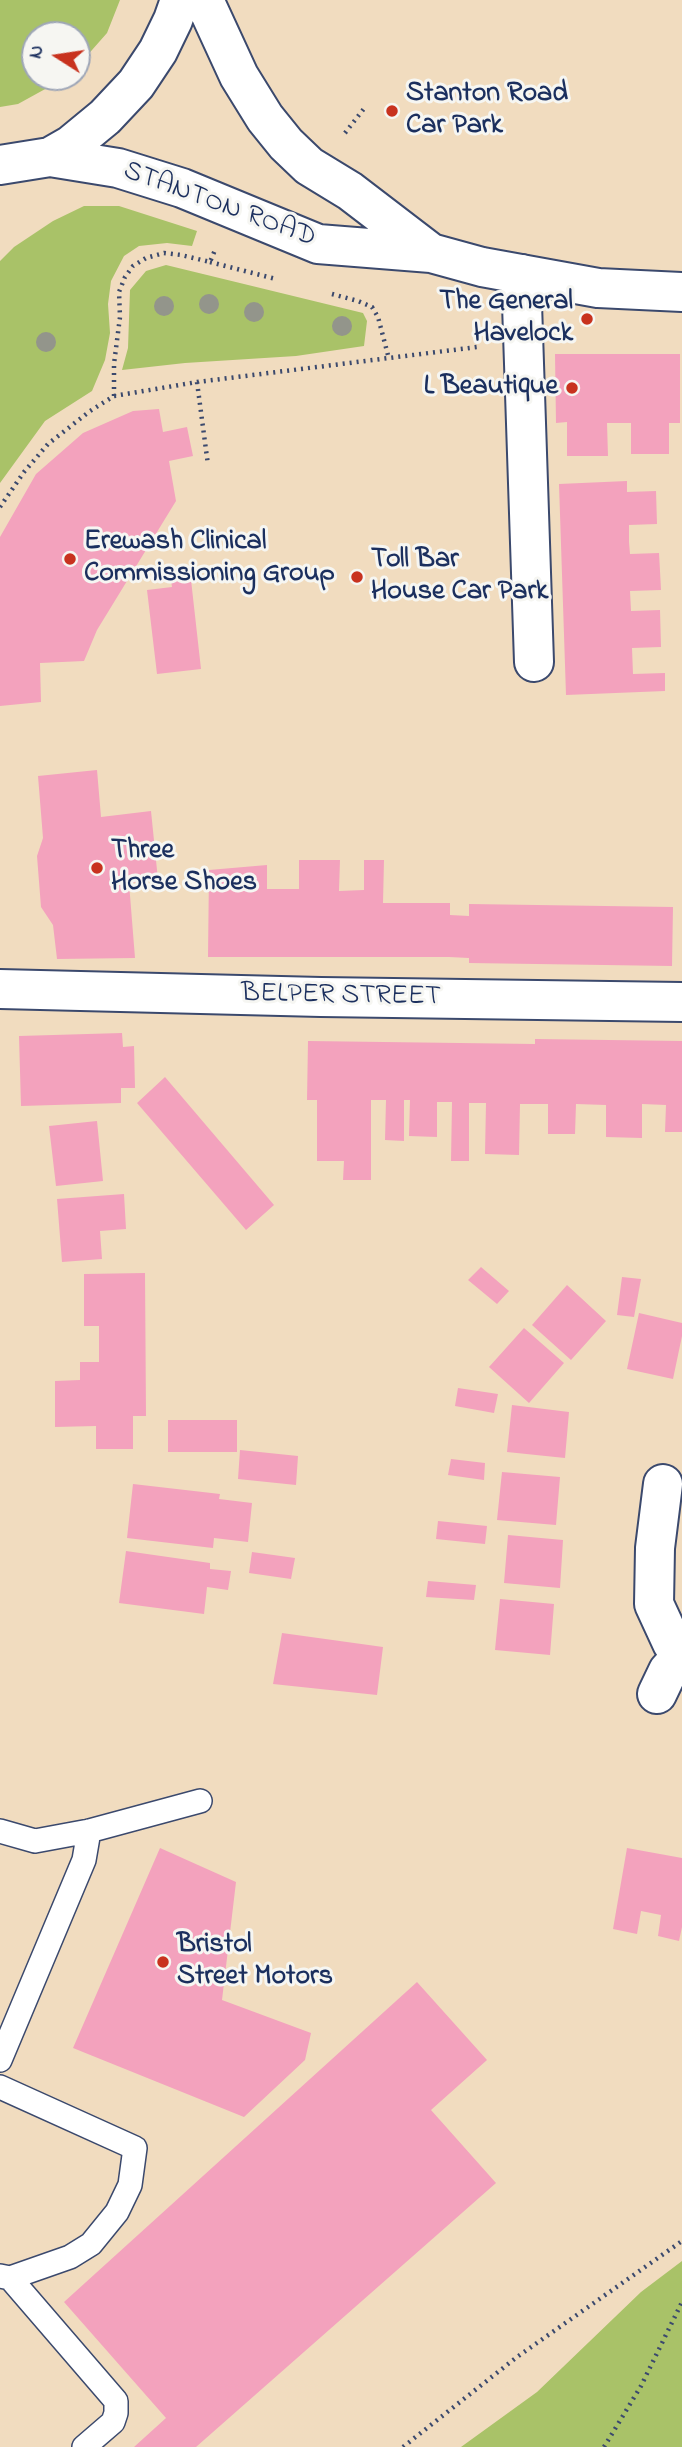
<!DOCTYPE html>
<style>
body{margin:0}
#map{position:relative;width:682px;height:2447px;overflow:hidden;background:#f1dcbf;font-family:"Indie Flower",sans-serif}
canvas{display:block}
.north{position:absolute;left:21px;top:21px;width:70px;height:70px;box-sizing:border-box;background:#f6f6f2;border:2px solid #9ea6b7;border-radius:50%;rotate:282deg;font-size:19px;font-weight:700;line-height:28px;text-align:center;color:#1b2f5e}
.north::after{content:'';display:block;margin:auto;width:24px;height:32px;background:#c8321e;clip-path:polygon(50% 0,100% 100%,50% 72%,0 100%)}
</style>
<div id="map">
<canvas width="682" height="2447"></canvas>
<div class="north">N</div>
</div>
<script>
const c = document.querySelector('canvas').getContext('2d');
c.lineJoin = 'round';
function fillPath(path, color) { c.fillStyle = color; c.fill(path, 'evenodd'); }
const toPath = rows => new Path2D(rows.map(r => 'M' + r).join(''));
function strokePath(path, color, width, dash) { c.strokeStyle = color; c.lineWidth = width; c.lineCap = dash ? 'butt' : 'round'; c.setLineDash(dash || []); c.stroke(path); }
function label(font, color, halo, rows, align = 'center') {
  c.font = font + ' "Indie Flower",sans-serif'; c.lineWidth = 6; c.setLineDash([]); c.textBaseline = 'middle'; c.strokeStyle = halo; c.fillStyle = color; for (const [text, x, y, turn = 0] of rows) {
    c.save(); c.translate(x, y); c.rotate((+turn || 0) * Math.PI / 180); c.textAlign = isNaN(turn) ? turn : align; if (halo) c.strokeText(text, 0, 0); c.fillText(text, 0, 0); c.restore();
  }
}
const green = toPath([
 [0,0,120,0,107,33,77,67,77,35,35,35,35,77,67,77,18,104,0,107],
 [84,206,119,206,197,231,192,246,167,243,139,246,124,256,111,281,108,304,110,333,105,360,92,391,45,421,0,483,0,261,14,247,53,221],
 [166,265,363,313,367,321,364,346,296,356,185,363,122,370,128,348,130,290,146,271],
 [682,2261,682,2447,461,2447,537,2392,641,2292]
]);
const building = toPath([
 [555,354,680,354,680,423,669,423,669,454,631,454,631,423,607,423,608,456,567,456,567,422,556,423],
 [159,409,163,432,187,427,193,456,169,461,176,501,97,630,84,661,40,663,41,702,0,706,0,537,36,474,83,433,133,411],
 [627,481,627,492,656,491,657,524,629,525,629,542,630,554,659,553,660,571,661,590,630,591,631,611,660,610,661,647,632,648,633,674,665,673,665,691,566,695,559,484],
 [190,571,201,669,157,674,147,590,172,587,170,573],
 [97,770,101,817,151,811,158,880,129,883,135,958,57,959,53,925,41,907,37,856,43,838,38,776],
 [299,860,340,860,339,891,364,890,364,860,384,860,383,903,450,903,450,915,469,916,469,904,673,907,672,966,469,963,469,958,449,957,208,957,209,870,267,865,267,889,299,889],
 [122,1033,123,1047,134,1046,135,1088,121,1088,121,1103,21,1106,19,1036],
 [535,1039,682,1041,682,1132,665,1132,666,1105,642,1104,642,1138,606,1137,606,1105,576,1104,575,1134,548,1134,548,1104,520,1104,519,1155,485,1154,486,1103,469,1103,469,1161,451,1161,452,1102,437,1102,437,1137,409,1136,410,1100,404,1100,404,1141,385,1140,386,1100,371,1100,371,1180,343,1180,344,1161,317,1161,317,1100,307,1100,308,1041,535,1044],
 [165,1077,274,1205,246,1230,137,1103],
 [97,1121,103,1181,56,1186,49,1126],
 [124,1194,126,1229,100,1231,102,1259,62,1262,57,1199],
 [481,1267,509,1291,497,1304,468,1280],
 [145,1273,146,1416,133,1416,133,1449,96,1449,96,1426,55,1427,55,1381,80,1380,80,1362,99,1362,99,1326,84,1326,84,1274],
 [622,1277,641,1279,634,1317,617,1315],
 [567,1285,606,1321,571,1360,532,1325],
 [639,1313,682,1323,682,1336,673,1379,627,1369],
 [524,1328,564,1363,529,1403,489,1367],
 [458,1388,498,1394,494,1413,455,1406],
 [512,1405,569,1412,565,1458,507,1452],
 [168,1420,237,1420,237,1452,168,1452],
 [240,1450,298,1456,296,1485,238,1479],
 [451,1459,485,1463,484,1480,448,1475],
 [502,1472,560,1477,556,1525,497,1520],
 [133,1484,220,1494,219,1499,252,1503,248,1542,214,1538,213,1548,127,1538],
 [438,1521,487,1526,485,1544,436,1539],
 [508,1535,563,1540,560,1588,504,1583],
 [126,1551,210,1563,210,1569,231,1571,228,1590,207,1587,204,1614,119,1603],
 [252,1552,295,1558,291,1579,249,1573],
 [428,1581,476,1585,474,1600,426,1597],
 [500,1599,554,1604,550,1655,495,1650],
 [282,1633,383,1647,377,1695,273,1684],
 [160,1848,236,1882,222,2000,311,2033,305,2060,244,2117,73,2048],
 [627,1848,682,1858,682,1927,679,1941,658,1936,661,1915,641,1911,637,1934,613,1929],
 [417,1982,487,2060,431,2110,496,2183,196,2447,134,2447,166,2418,64,2302]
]);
const path = toPath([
 [345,133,366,106],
 [210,262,276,279],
 [332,294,358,301,372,307,378,317,389,359],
 [197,382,208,465],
 [114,396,197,382,477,347],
 [0,507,24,472,48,444,90,411,114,396,114,364,120,317,119,292,125,277,133,266,146,258,164,253,181,255,210,262,215,250],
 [403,2447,517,2357,682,2241],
 [604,2447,641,2386,682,2302]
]);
const lane = toPath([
 [0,1831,35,1841,89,1831,200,1801],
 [0,2060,84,1860,89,1831],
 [0,2087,135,2148,130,2185,117,2212,91,2244,70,2257,10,2278],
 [0,2276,10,2278,116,2401,116,2413,113,2422,84,2447]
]);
const street = toPath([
 [521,274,534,662],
 [0,989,321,997,682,1002],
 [663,1484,655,1548,654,1604,672,1643,682,1658],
 [657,1694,668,1671,681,1657]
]);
const primary = toPath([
 [204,0,239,76,265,118,286,144,309,166,350,191,431,253],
 [50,157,118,168,182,188,318,244,431,253,482,267,598,288,682,292],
 [0,165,50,157,71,145,105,117,136,84,158,51,173,20,180,0]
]);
const trees = [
 [209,304],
 [164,306],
 [254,312],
 [342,326],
 [46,342]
];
const markers = [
 [392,111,7,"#c8321e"],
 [587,319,7,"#c8321e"],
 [572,388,7,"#c8321e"],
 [70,559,7,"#c8321e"],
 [357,577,7,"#c8321e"],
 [97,868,7,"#c8321e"],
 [163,1962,7,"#c8321e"]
];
const poiNames = [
 ["Stanton Road",406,95],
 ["Car Park",406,127],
 ["The General",573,303,"right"],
 ["Havelock",573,335,"right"],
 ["L Beautique",558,388,"right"],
 ["Erewash Clinical",84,543],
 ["Commissioning Group",84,575],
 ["Toll Bar",371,561],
 ["House Car Park",371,593],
 ["Three",111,852],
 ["Horse Shoes",111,884],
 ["Bristol",177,1946],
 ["Street Motors",177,1978]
];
const streetNames = [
 ["STANTON ROAD",219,206,20],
 ["BELPER STREET",341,997,1]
];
fillPath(green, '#a9c268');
fillPath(building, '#f3a2bd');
strokePath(lane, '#3b496d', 26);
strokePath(street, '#3b496d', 42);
strokePath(primary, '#3b496d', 42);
strokePath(path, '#3b496d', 4.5, [2, 5]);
strokePath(lane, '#fff', 23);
strokePath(street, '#fff', 38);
strokePath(primary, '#fff', 38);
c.fillStyle = '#93958b';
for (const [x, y] of trees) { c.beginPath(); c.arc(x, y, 10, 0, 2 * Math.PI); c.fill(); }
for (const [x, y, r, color] of markers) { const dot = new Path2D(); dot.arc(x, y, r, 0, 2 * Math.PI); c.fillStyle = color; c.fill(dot); strokePath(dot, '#f6f6f2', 2.5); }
label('bold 28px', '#1b2f5e', '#f6f6f2', poiNames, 'left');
label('28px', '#1b2f5e', '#f6f6f2', streetNames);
</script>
